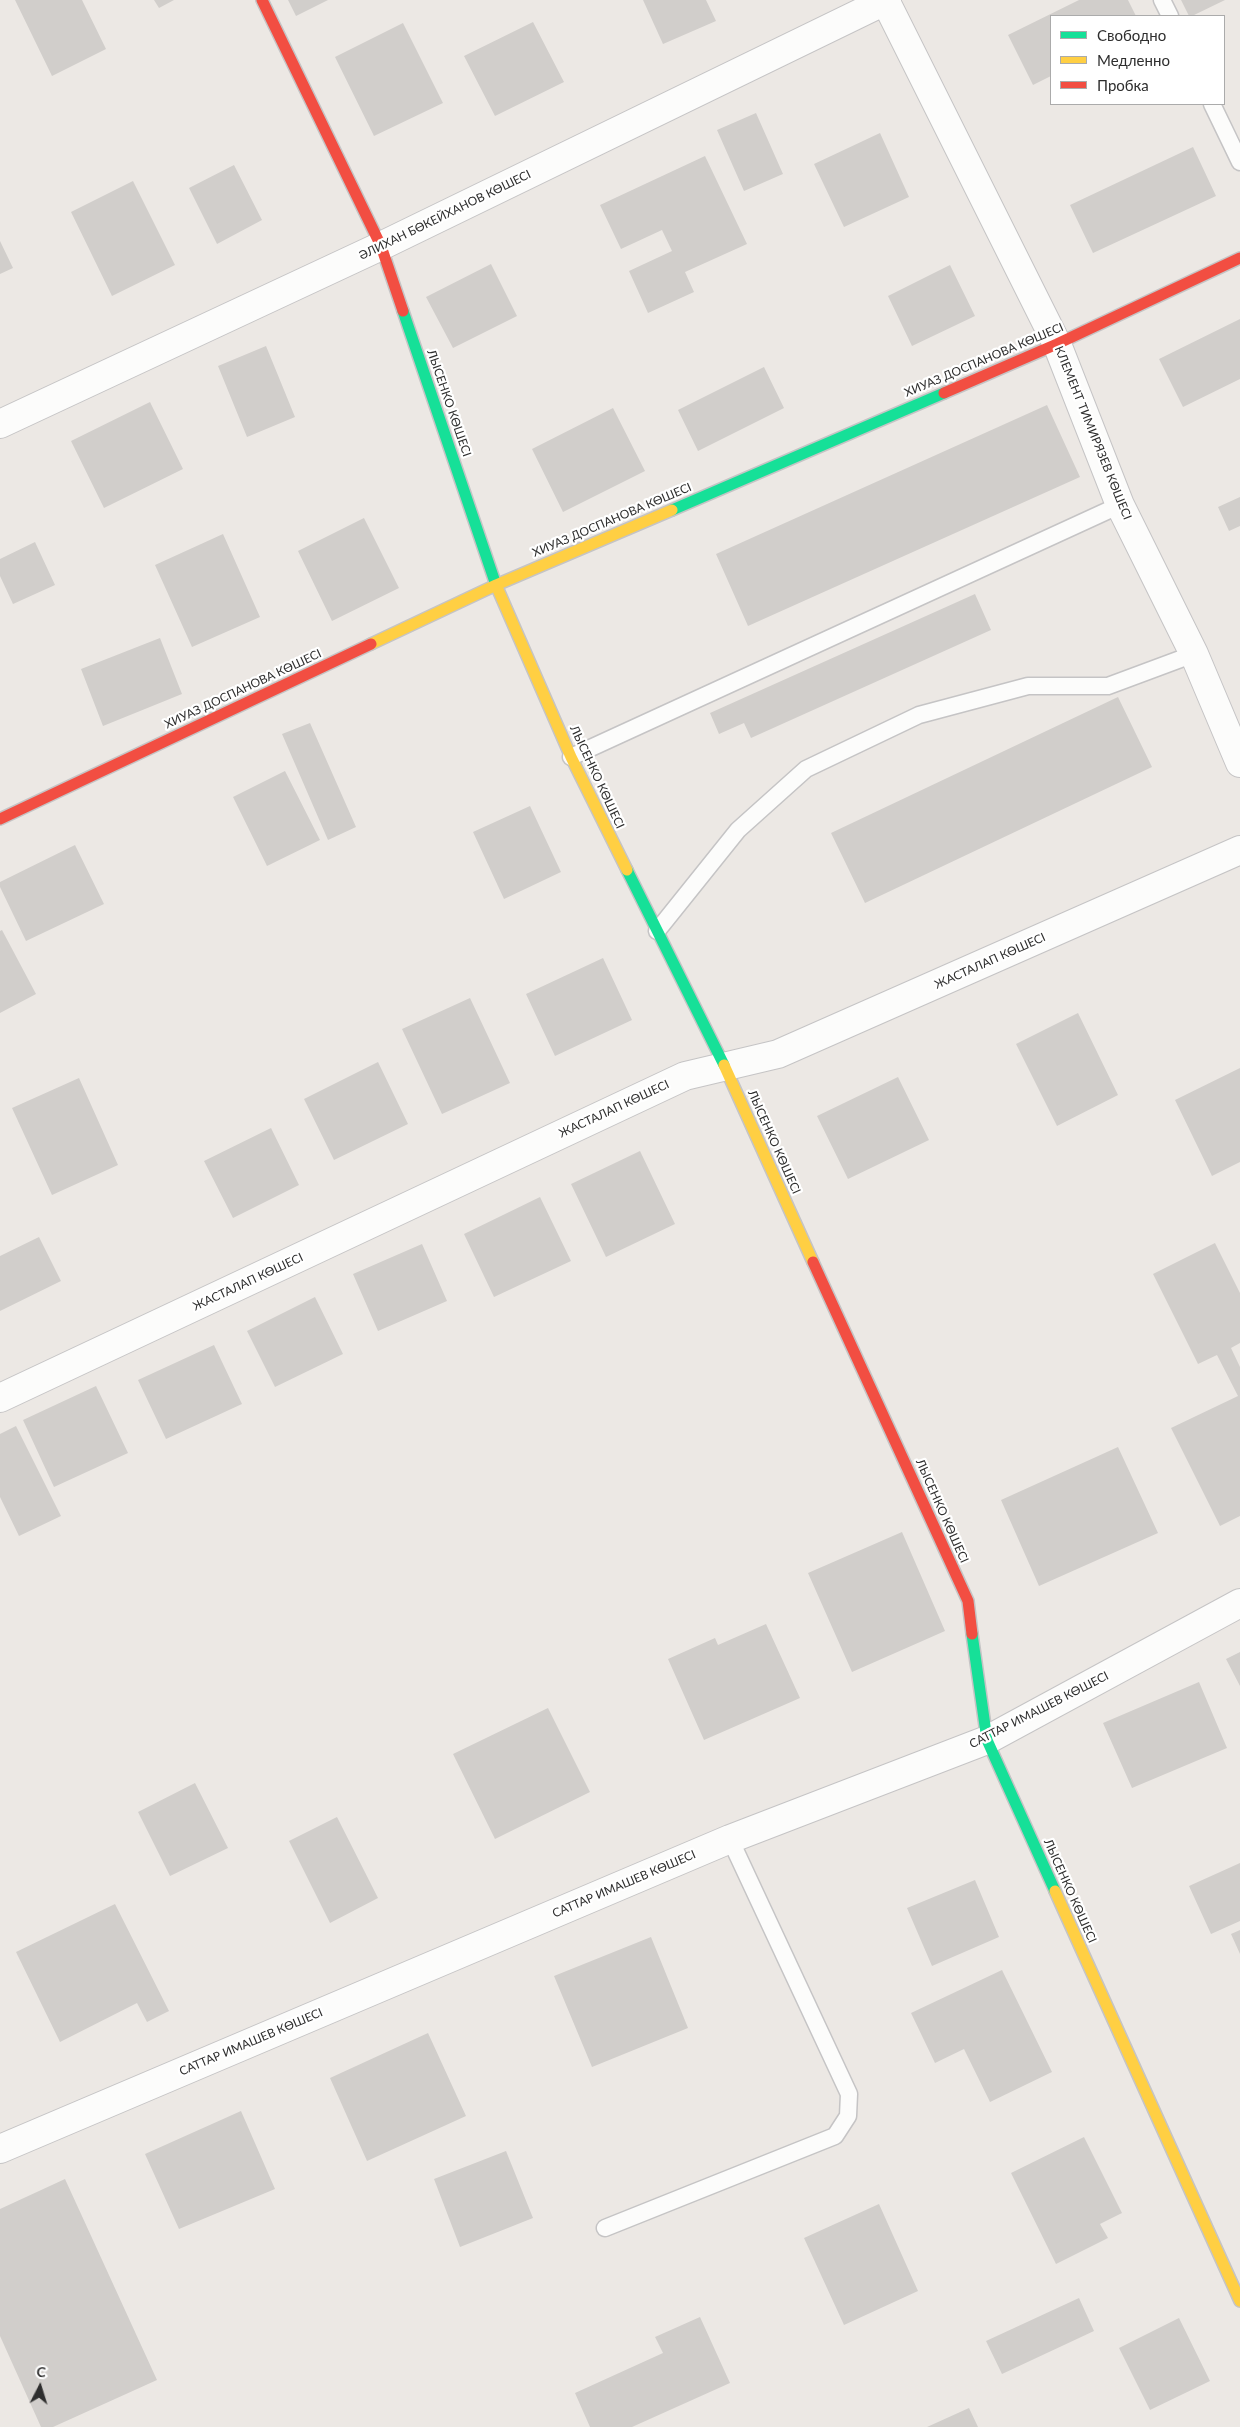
<!DOCTYPE html>
<meta charset="utf-8">
<style>
body{margin:0}
#map{position:relative;width:1240px;height:2427px;overflow:hidden;background:#ece8e4;font-family:Lato,sans-serif}
canvas{display:block}
.legend{position:absolute;left:1050px;top:15px;width:175px;height:90px;box-sizing:border-box;background:#fff;border:1px solid #ababab;margin:0;padding:6px 9px;list-style:none;font-size:15px;color:#2e2e2e}
.legend li{display:flex;align-items:center;gap:10px;height:25px}
.legend b{width:25px;border:1px solid #ababab}
.north{position:absolute;left:15px;top:2362px;width:50px;height:50px;-webkit-text-stroke:4px #fff;paint-order:stroke;rotate:5deg;font-size:14px;font-weight:700;line-height:20px;text-align:center;color:#2e2e2e}
.north::after{content:'';display:block;margin:auto;width:18px;height:22px;background:#2e2e2e;clip-path:polygon(50% 0,100% 100%,50% 72%,0 100%)}
</style>
<div id="map">
<canvas width="1240" height="2427"></canvas>
<ul class="legend">
<li><b style="height:6px;background:#16e098"></b>Свободно</li>
<li><b style="height:6px;background:#ffcf43"></b>Медленно</li>
<li><b style="height:6px;background:#f24e42"></b>Пробка</li>
</ul>
<div class="north">С</div>
</div>
<script>
const c = document.querySelector('canvas').getContext('2d');
c.lineJoin = 'round';
function fillPath(path, color) { c.fillStyle = color; c.fill(path, 'evenodd'); }
const toPath = rows => new Path2D(rows.map(r => 'M' + r).join(''));
function strokePath(path, color, width, dash) { c.strokeStyle = color; c.lineWidth = width; c.lineCap = dash ? 'butt' : 'round'; c.setLineDash(dash || []); c.stroke(path); }
function label(font, color, halo, rows, align = 'center') {
  c.font = font + ' Lato,sans-serif'; c.lineWidth = 4.5; c.setLineDash([]); c.textBaseline = 'middle'; c.strokeStyle = halo; c.fillStyle = color; for (const [text, x, y, turn = 0] of rows) {
    c.save(); c.translate(x, y); c.rotate((+turn || 0) * Math.PI / 180); c.textAlign = isNaN(turn) ? turn : align; if (halo) c.strokeText(text, 0, 0); c.fillText(text, 0, 0); c.restore();
  }
}
const building = toPath([
 [15,0,82,0,106,49,52,76],
 [154,0,174,0,159,8],
 [288,0,328,0,296,16],
 [643,0,706,0,716,21,663,44],
 [1079,0,1128,0,1136,16,1051,16,1051,76,1033,85,1008,35],
 [1181,0,1225,0,1192,16,1189,16],
 [533,22,564,82,495,116,464,56],
 [403,23,443,103,374,136,335,57],
 [756,113,783,174,744,191,717,130],
 [880,133,909,197,844,227,814,164],
 [1193,147,1216,196,1093,253,1070,205],
 [705,156,747,244,685,272,694,292,648,313,629,271,672,251,662,230,621,249,600,205],
 [234,165,262,220,217,244,189,188],
 [133,181,175,265,112,296,71,212],
 [0,241,13,268,0,274],
 [491,264,517,316,453,348,426,297],
 [950,265,975,316,912,346,888,296],
 [1240,319,1240,379,1183,407,1159,359],
 [266,346,295,417,247,437,218,366],
 [764,367,784,408,698,451,678,410],
 [150,402,183,469,104,508,71,441],
 [1047,405,1080,477,748,626,716,554],
 [613,408,645,471,563,512,532,449],
 [1240,497,1240,526,1229,531,1218,507],
 [364,518,399,588,332,621,298,551],
 [223,534,260,617,192,647,155,565],
 [35,542,55,585,13,604,0,576,0,559],
 [975,594,991,630,751,738,744,723,719,734,710,713],
 [160,638,182,694,103,726,81,669],
 [1118,697,1152,767,865,903,831,833],
 [310,723,356,827,328,840,282,734],
 [285,771,320,840,267,866,233,797],
 [530,806,561,872,504,899,473,832],
 [75,845,104,904,26,941,0,887,0,882],
 [2,930,36,994,0,1013,0,931],
 [603,958,632,1020,555,1056,526,994],
 [470,998,510,1083,442,1114,402,1029],
 [1078,1013,1118,1095,1057,1126,1016,1044],
 [378,1062,408,1124,334,1160,304,1099],
 [1240,1068,1240,1162,1212,1176,1175,1100],
 [898,1077,929,1140,848,1179,817,1116],
 [79,1078,118,1165,52,1195,12,1108],
 [271,1128,299,1185,233,1218,204,1161],
 [640,1151,675,1224,606,1257,571,1184],
 [540,1197,571,1261,494,1297,464,1234],
 [39,1237,61,1281,0,1311,0,1256],
 [1215,1243,1240,1293,1240,1343,1231,1348,1240,1367,1240,1516,1220,1526,1171,1428,1238,1396,1217,1355,1198,1364,1153,1274],
 [422,1244,447,1301,378,1331,353,1274],
 [315,1297,343,1354,275,1387,247,1331],
 [214,1345,242,1404,166,1439,138,1380],
 [96,1386,128,1453,54,1487,23,1420],
 [16,1426,61,1516,19,1536,0,1497,0,1434],
 [1118,1447,1158,1533,1039,1586,1001,1500],
 [902,1532,945,1631,852,1672,808,1573],
 [766,1624,800,1698,704,1740,668,1659,715,1638,718,1645],
 [1240,1652,1240,1686,1226,1659],
 [1199,1682,1227,1748,1132,1788,1103,1723],
 [548,1708,590,1792,495,1839,453,1754],
 [195,1783,228,1848,170,1876,138,1812],
 [337,1817,378,1898,330,1923,289,1841],
 [1240,1863,1240,1921,1211,1934,1189,1886],
 [975,1880,999,1937,932,1966,907,1908],
 [115,1904,169,2011,147,2022,137,2003,60,2042,16,1952],
 [1240,1930,1240,1954,1231,1934],
 [651,1937,688,2028,592,2067,554,1976],
 [1002,1970,1052,2072,990,2102,964,2049,935,2063,911,2013],
 [428,2033,466,2116,367,2161,330,2078],
 [241,2111,275,2189,179,2229,145,2154],
 [1084,2137,1122,2213,1100,2224,1108,2238,1056,2264,1011,2173],
 [506,2151,533,2218,460,2247,434,2179],
 [65,2179,157,2380,53,2427,41,2427,0,2336,0,2209],
 [879,2204,918,2291,844,2325,804,2238],
 [1079,2298,1094,2331,1002,2374,986,2341],
 [700,2317,730,2383,632,2427,590,2427,575,2393,663,2353,655,2337],
 [1179,2318,1210,2381,1150,2410,1119,2348],
 [969,2408,978,2427,927,2427]
]);
const lane = toPath([
 [1162,0,1170,16],
 [1212,104,1240,162],
 [571,757,1120,505],
 [657,931,738,830,806,769,919,715,1028,686,1108,686,1194,654],
 [605,2228,835,2136,848,2116,849,2094,730,1839]
]);
const street = toPath([
 [885,0,1057,344,1120,505,1194,654,1240,763],
 [0,424,381,246,887,0],
 [0,1398,685,1076,778,1054,1240,850],
 [0,2149,730,1839,987,1740,1240,1603]
]);
const fast = toPath([
 [403,311,496,585],
 [672,510,944,393],
 [627,870,724,1065],
 [972,1634,987,1740,1055,1891]
]);
const slow = toPath([
 [496,585,571,757,627,870],
 [371,644,496,585,672,510],
 [724,1065,813,1262],
 [1055,1891,1240,2301]
]);
const jam = toPath([
 [262,0,381,246,403,311],
 [944,393,1057,344,1240,258],
 [0,819,371,644],
 [813,1262,968,1601,972,1634]
]);
const streetNames = [
 ["ӘЛИХАН БӨКЕЙХАНОВ КӨШЕСI",445,215,-26],
 ["ХИУАЗ ДОСПАНОВА КӨШЕСІ",984,360,-23],
 ["ЛЫСЕНКО КӨШЕСІ",449,403,71],
 ["КЛЕМЕНТ ТИМИРЯЗЕВ КӨШЕСІ",1093,433,68],
 ["ХИУАЗ ДОСПАНОВА КӨШЕСІ",612,520,-23],
 ["ХИУАЗ ДОСПАНОВА КӨШЕСІ",243,689,-25],
 ["ЛЫСЕНКО КӨШЕСІ",597,777,65],
 ["ЖАСТАЛАП КӨШЕСІ",990,961,-24],
 ["ЖАСТАЛАП КӨШЕСІ",614,1109,-25],
 ["ЛЫСЕНКО КӨШЕСІ",774,1142,66],
 ["ЖАСТАЛАП КӨШЕСІ",248,1282,-25],
 ["ЛЫСЕНКО КӨШЕСІ",942,1511,66],
 ["САТТАР ИМАШЕВ КӨШЕСІ",1039,1710,-27],
 ["САТТАР ИМАШЕВ КӨШЕСІ",624,1884,-23],
 ["ЛЫСЕНКО КӨШЕСІ",1070,1891,66],
 ["САТТАР ИМАШЕВ КӨШЕСІ",251,2042,-23]
];
fillPath(building, '#d1cecb');
strokePath(lane, '#c5c4c5', 19);
strokePath(street, '#c5c4c5', 30);
strokePath(fast, '#c5c4c5', 14);
strokePath(slow, '#c5c4c5', 14);
strokePath(jam, '#c5c4c5', 14);
strokePath(lane, '#fcfcfb', 16);
strokePath(street, '#fcfcfb', 28);
strokePath(fast, '#16e098', 11);
strokePath(slow, '#ffcf43', 11);
strokePath(jam, '#f24e42', 11);
label('12px', '#2e2e2e', '#fff', streetNames);
</script>
